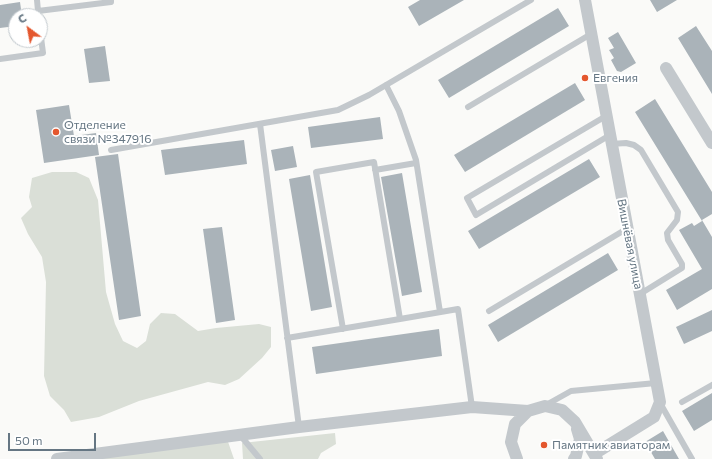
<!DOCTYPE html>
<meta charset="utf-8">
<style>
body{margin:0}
#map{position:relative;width:712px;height:459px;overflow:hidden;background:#fafaf8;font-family:Commissioner,sans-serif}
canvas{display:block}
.north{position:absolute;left:8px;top:8px;width:40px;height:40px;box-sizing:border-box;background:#fff;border:1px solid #c1c8cd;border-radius:50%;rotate:328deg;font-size:11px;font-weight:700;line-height:16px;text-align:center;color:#657683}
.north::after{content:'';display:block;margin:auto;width:14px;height:18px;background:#e4572e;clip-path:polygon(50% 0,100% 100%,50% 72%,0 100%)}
.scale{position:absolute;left:8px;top:433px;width:88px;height:18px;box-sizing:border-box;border:2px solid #657683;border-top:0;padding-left:5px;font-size:12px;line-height:14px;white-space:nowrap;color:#657683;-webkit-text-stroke:3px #fff;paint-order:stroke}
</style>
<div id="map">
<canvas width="712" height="459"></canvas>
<div class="north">С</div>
<div class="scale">50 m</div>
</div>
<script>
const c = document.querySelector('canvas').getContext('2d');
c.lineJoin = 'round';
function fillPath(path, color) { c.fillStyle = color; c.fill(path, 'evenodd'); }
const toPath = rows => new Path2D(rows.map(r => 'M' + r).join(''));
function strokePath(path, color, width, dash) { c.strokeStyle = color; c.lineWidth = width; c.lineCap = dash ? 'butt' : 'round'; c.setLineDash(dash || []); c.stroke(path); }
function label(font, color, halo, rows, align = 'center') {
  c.font = font + ' Commissioner,sans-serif'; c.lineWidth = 4; c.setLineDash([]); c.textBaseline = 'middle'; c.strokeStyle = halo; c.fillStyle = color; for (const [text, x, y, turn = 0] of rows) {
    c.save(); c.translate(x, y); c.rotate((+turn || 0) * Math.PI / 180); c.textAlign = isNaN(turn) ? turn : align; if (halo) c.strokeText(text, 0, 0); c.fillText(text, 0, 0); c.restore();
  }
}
const green = toPath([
 [52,172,76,172,89,178,98,200,106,292,115,324,123,341,137,348,146,341,150,324,161,313,175,314,198,331,216,328,259,324,271,327,271,347,262,358,239,379,225,385,208,382,139,401,99,417,71,422,64,410,50,396,44,376,46,282,42,257,28,234,21,218,32,207,29,197,32,178],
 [335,433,336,444,321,453,318,459,243,459,242,443],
 [226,436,234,459,58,459]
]);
const building = toPath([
 [420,0,464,0,419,26,408,7],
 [650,0,677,0,657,12],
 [20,2,22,16,16,16,16,26,0,28,0,5],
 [558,8,569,26,449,98,438,80],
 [696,26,712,51,712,94,678,38],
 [618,32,636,63,621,72,617,71,611,60,614,58,609,50,614,48,608,38],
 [105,46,110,81,89,83,84,49],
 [575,83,585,100,465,172,454,155],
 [655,99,712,192,712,214,702,220,712,237,712,289,677,310,666,290,702,269,679,230,692,223,694,226,702,221,635,112],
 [69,105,74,136,96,133,99,155,44,163,36,110],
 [380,117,383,139,311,148,308,127],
 [244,140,247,164,165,175,161,150],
 [293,146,297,167,275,171,271,150],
 [118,154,141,316,119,320,95,157],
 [589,159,600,177,479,249,468,231],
 [402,173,422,292,402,296,381,177],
 [310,175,332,307,311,311,289,179],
 [222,227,235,320,216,323,203,229],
 [608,253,618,270,498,342,488,325],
 [712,310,712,331,684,344,676,327],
 [439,329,442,356,316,374,312,347],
 [712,393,712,420,694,431,682,411],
 [663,431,679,459,655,459,645,442]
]);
const lane = toPath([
 [37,0,38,11],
 [38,16,38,11,111,2,111,0],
 [0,59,43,53,40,30],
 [386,85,399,111,416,160,440,312],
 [468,107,591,34],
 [606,116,467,198,476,215,610,135],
 [260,124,299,427],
 [611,144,626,143,634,145,641,150,678,212,677,220,667,233,668,240,682,264,682,268,640,294],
 [111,150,338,110,369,95,531,0],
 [375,170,416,163],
 [489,311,628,228],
 [400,319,458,309,472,407],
 [287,338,400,319,374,162,316,172,343,329],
 [682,402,712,385],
 [660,403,692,459],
 [546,405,571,391,656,383],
 [240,435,260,459]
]);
const street = toPath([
 [585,0,660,402,654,417,594,454],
 [666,68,712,143],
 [57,459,299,427,472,407,528,411],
 [517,459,511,442,515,424,528,411,545,406,562,410,575,422,597,459],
 [574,459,576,456,580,439,577,429]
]);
const markers = [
 [585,78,4,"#e4572e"],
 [56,132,4,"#e4572e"],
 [544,445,4,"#e4572e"]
];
const poiNames = [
 ["Евгения",593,78],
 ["Отделение",64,125],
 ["связи №347916",64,139],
 ["Памятник авиаторам",552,445]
];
const streetNames = [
 ["Вишнёвая улица",630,244,79]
];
fillPath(green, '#dadfd7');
fillPath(building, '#aab3b9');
strokePath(lane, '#c3c8cc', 6);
strokePath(street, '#c3c8cc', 12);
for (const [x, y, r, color] of markers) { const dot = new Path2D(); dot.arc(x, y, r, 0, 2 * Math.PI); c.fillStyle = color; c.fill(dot); strokePath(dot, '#fff', 1.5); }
label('12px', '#657683', '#fff', poiNames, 'left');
label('12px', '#657683', '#fff', streetNames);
</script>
